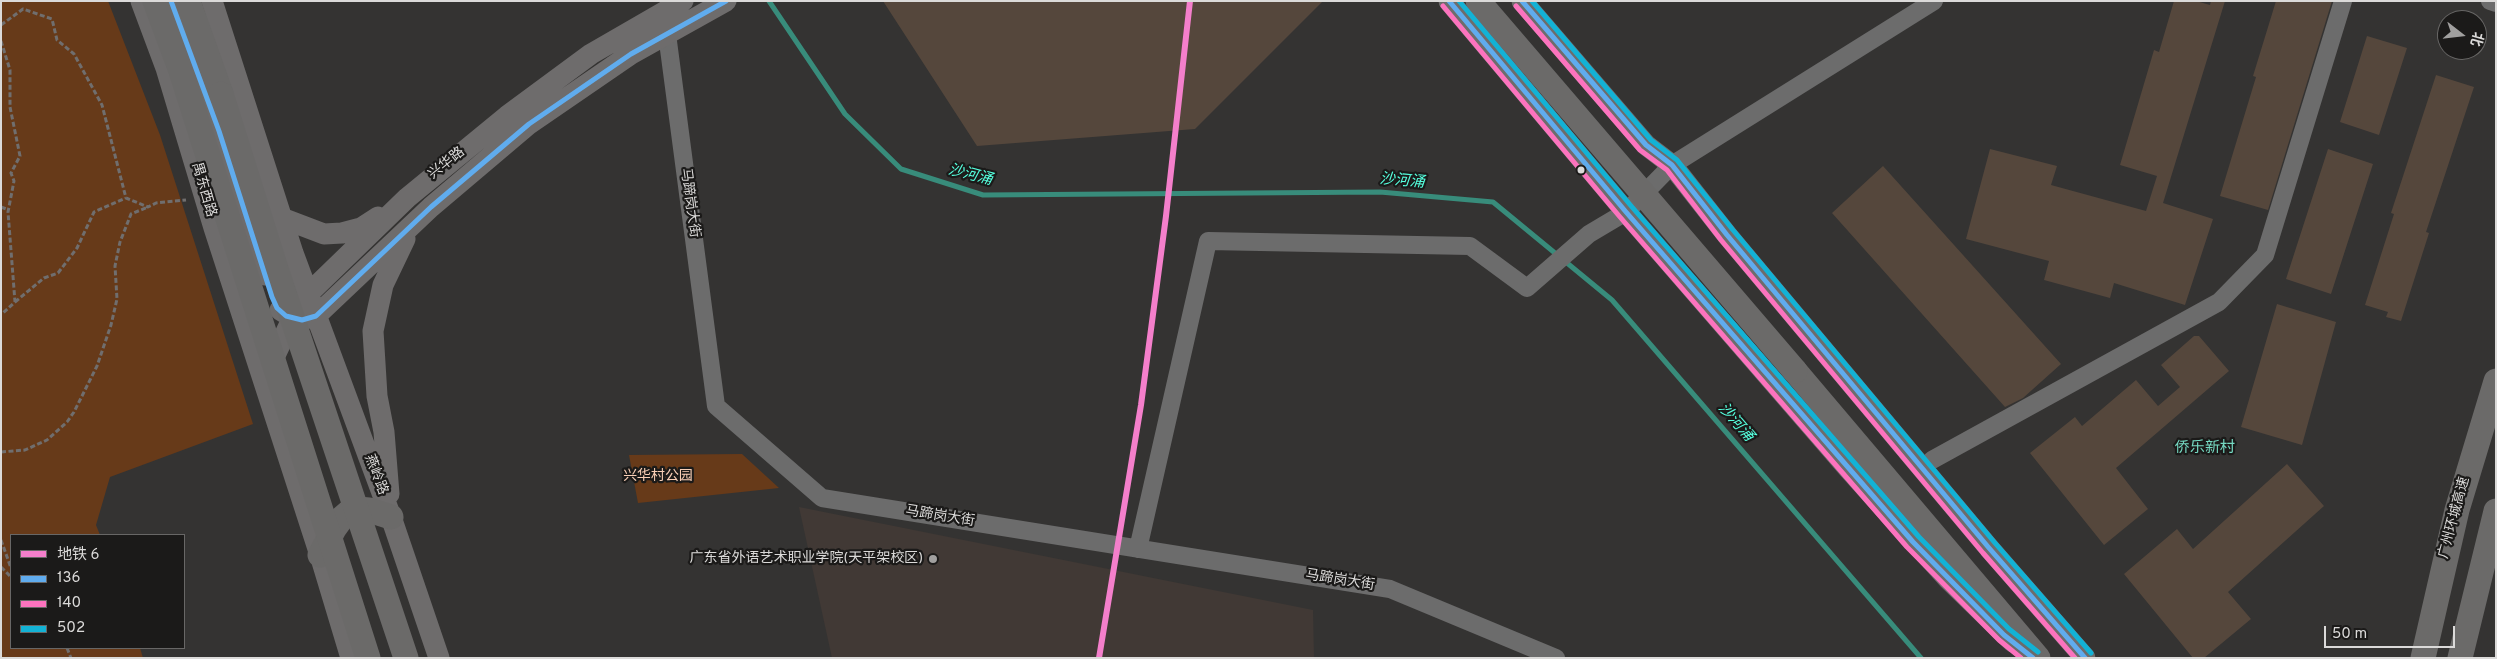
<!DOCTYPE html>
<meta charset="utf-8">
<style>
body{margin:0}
#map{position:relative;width:2497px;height:659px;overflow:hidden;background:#343332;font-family:Overpass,"Noto Sans SC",sans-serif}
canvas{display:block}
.frame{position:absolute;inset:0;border:2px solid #dbdad9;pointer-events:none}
.legend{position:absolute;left:10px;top:534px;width:175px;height:115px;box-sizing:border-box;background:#1b1a19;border:1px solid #686766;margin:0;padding:6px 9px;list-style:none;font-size:15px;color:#dbdad9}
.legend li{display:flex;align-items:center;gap:10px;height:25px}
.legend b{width:25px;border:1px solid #686766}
.north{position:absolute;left:2437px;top:10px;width:50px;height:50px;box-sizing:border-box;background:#1b1a19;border:1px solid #686766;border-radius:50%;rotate:106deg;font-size:14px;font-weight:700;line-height:20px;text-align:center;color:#dbdad9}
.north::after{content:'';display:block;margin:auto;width:18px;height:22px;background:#a1a09f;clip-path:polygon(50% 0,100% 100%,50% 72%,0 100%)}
.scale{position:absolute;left:2324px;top:626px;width:131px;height:22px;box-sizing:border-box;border:2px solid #dbdad9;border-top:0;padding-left:6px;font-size:15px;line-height:18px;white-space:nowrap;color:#dbdad9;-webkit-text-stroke:4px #1b1a19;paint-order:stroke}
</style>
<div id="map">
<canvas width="2497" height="659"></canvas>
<div class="frame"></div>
<ul class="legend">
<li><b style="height:6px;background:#f47fcb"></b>地铁 6</li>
<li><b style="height:6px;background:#60acee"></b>136</li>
<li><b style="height:6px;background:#fc73be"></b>140</li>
<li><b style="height:6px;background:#13b2d5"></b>502</li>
</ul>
<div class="north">北</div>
<div class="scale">50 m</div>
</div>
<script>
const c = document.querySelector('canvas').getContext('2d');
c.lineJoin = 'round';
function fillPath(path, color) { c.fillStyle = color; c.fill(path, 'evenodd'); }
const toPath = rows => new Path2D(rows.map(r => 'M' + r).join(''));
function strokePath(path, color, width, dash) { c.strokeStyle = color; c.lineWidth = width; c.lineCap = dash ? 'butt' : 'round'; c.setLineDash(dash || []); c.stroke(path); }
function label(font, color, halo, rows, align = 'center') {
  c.font = font + ' Overpass,"Noto Sans SC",sans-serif'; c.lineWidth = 4.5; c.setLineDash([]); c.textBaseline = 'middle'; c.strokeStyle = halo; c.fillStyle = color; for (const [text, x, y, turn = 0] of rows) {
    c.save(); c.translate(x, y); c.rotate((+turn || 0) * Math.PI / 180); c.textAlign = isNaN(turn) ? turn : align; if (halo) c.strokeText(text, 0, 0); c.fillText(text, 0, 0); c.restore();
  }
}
const built = toPath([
 [799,507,1313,610,1314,658,832,658]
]);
const green = toPath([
 [1,1,108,1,160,135,253,424,110,477,96,525,100,535,11,535,11,648,140,648,143,658,1,658],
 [742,454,779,488,638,503,629,455]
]);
const stream = toPath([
 [769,1,845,114,901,169,983,195,1380,192,1493,202,1612,300,1921,658]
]);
const building = toPath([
 [883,1,1323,1,1195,129,977,146],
 [2174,1,2196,1,2210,5,2211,1,2225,1,2163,203,2213,219,2185,305,2114,283,2110,298,2044,280,2049,261,1966,239,1990,149,2057,166,2051,185,2146,211,2157,176,2120,165,2154,50,2159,52],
 [2276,1,2332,1,2268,210,2220,196,2256,77,2253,76],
 [2367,36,2407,48,2379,135,2340,122],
 [2436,75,2474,87,2426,232,2429,233,2401,321,2386,317,2388,312,2365,305,2394,214,2391,213],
 [2328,149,2373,164,2331,294,2286,279],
 [1883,166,2061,364,2023,398,2005,407,1832,213],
 [2277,304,2336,322,2302,445,2241,427],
 [2194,336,2199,336,2229,371,2116,468,2148,509,2104,545,2030,453,2075,417,2082,426,2136,380,2158,406,2180,387,2161,365],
 [2287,464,2324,506,2228,592,2251,619,2204,658,2193,658,2124,574,2177,529,2193,549]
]);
const path = toPath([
 [1,25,23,9,52,19,57,40,74,54,102,105,126,198,148,207,156,203,186,200],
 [1,41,10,70,10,107,20,156,11,173,14,181,8,212,15,302,3,313,1,312],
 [1,207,9,210],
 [15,302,44,278,58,273,77,248,94,212,126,198],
 [1,452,25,450,47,440,67,422,74,412,97,366,111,325,117,299,115,266,120,242,131,214,148,207],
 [1,540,11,568],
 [1,567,11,577],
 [67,648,71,658]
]);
const minor = toPath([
 [2490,1,2496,3],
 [667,34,716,406,822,498,1390,589,1556,658],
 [1932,460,2219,302,2265,255,2343,1],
 [1138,549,1208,241,1470,246,1527,288,1589,234,1626,212,1672,165,1934,1]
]);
const major = toPath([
 [141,1,166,68,214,228,320,555,351,658],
 [171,1,219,131,265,275],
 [212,1,293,253,391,517,439,658],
 [1449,1,1626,212,1847,467,1948,579,2013,642],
 [1522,1,1646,145,1672,165,1727,235,1989,548,2085,658],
 [282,218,324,234,342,233,361,228,378,217],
 [280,310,295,319,302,320,316,316,431,207,529,124,631,54,726,1],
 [269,368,295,313,308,294,407,198,507,116,591,54,683,1],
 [389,494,384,432,377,396,373,331,383,285,405,239]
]);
const highway = toPath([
 [188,1,221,94],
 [1795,371,2038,658],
 [320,555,334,529,342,518,349,512,358,509,369,510,391,517],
 [2423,658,2457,510,2496,381],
 [2460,658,2496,511]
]);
const highwayBridge = toPath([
 [155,1,181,71,368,658],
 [1478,1,1795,371],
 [221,94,276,269,406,658]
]);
const bus1 = toPath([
 [171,1,219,131,272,297,277,308,286,316,302,320,316,316,431,207,529,124,631,54,726,1],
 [1449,1,1626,212,1913,542,2004,635,2033,658],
 [1522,1,1646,145,1672,165,1727,235,1989,548,2085,658]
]);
const bus2 = toPath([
 [1443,6,1620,217,1907,547,1999,640,2021,658],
 [1516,6,1640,150,1667,170,1721,240,1983,553,2075,658]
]);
const bus3 = toPath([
 [1459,1,1632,207,1919,537,2009,629,2038,652],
 [1532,1,1651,140,1677,160,1733,230,1995,543,2091,653]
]);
const metro1 = toPath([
 [1099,658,1141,405,1166,216,1190,1]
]);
const markers = [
 [1581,170,4.5,"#dbdad9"],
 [933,559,5,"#a1a09f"]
];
const streetNames = [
 ["兴华路",447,164,-39],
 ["禺东西路",203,190,74],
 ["马蹄岗大街",689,203,82],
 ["燕岭路",375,475,69],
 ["马蹄岗大街",940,517,9],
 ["广州环城高速",2455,518,-75],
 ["马蹄岗大街",1340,581,9]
];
const parkNames = [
 ["兴华村公园",658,477]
];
const poiNames = [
 ["广东省外语艺术职业学院(天平架校区)",923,559]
];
const waterNames = [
 ["沙河涌",970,176,14],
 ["沙河涌",1402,182,5],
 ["沙河涌",1735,423,49]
];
const neighbourhoodNames = [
 ["侨乐新村",2205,449]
];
fillPath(built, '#413935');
fillPath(green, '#673a19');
strokePath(stream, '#388c7b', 5);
fillPath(building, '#55473c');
strokePath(path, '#706e6e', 3, [5, 2.5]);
strokePath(minor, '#6c6c6c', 18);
strokePath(major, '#6e6c6c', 21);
strokePath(highway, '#6b6a69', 25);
strokePath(highwayBridge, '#6b6a69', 25);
strokePath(bus1, '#60acee', 5);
strokePath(bus2, '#fc73be', 5);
strokePath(bus3, '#13b2d5', 5);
strokePath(metro1, '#f47fcb', 6);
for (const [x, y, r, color] of markers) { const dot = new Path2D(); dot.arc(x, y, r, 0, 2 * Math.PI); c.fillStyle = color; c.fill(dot); strokePath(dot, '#1b1a19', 2); }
label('14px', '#dbdad9', '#1b1a19', streetNames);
label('14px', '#f9cfb6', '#1b1a19', parkNames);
label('14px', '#dbdad9', '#1b1a19', poiNames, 'right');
label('italic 15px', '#55ffde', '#1b1a19', waterNames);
label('15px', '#76dac3', '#1b1a19', neighbourhoodNames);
</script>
